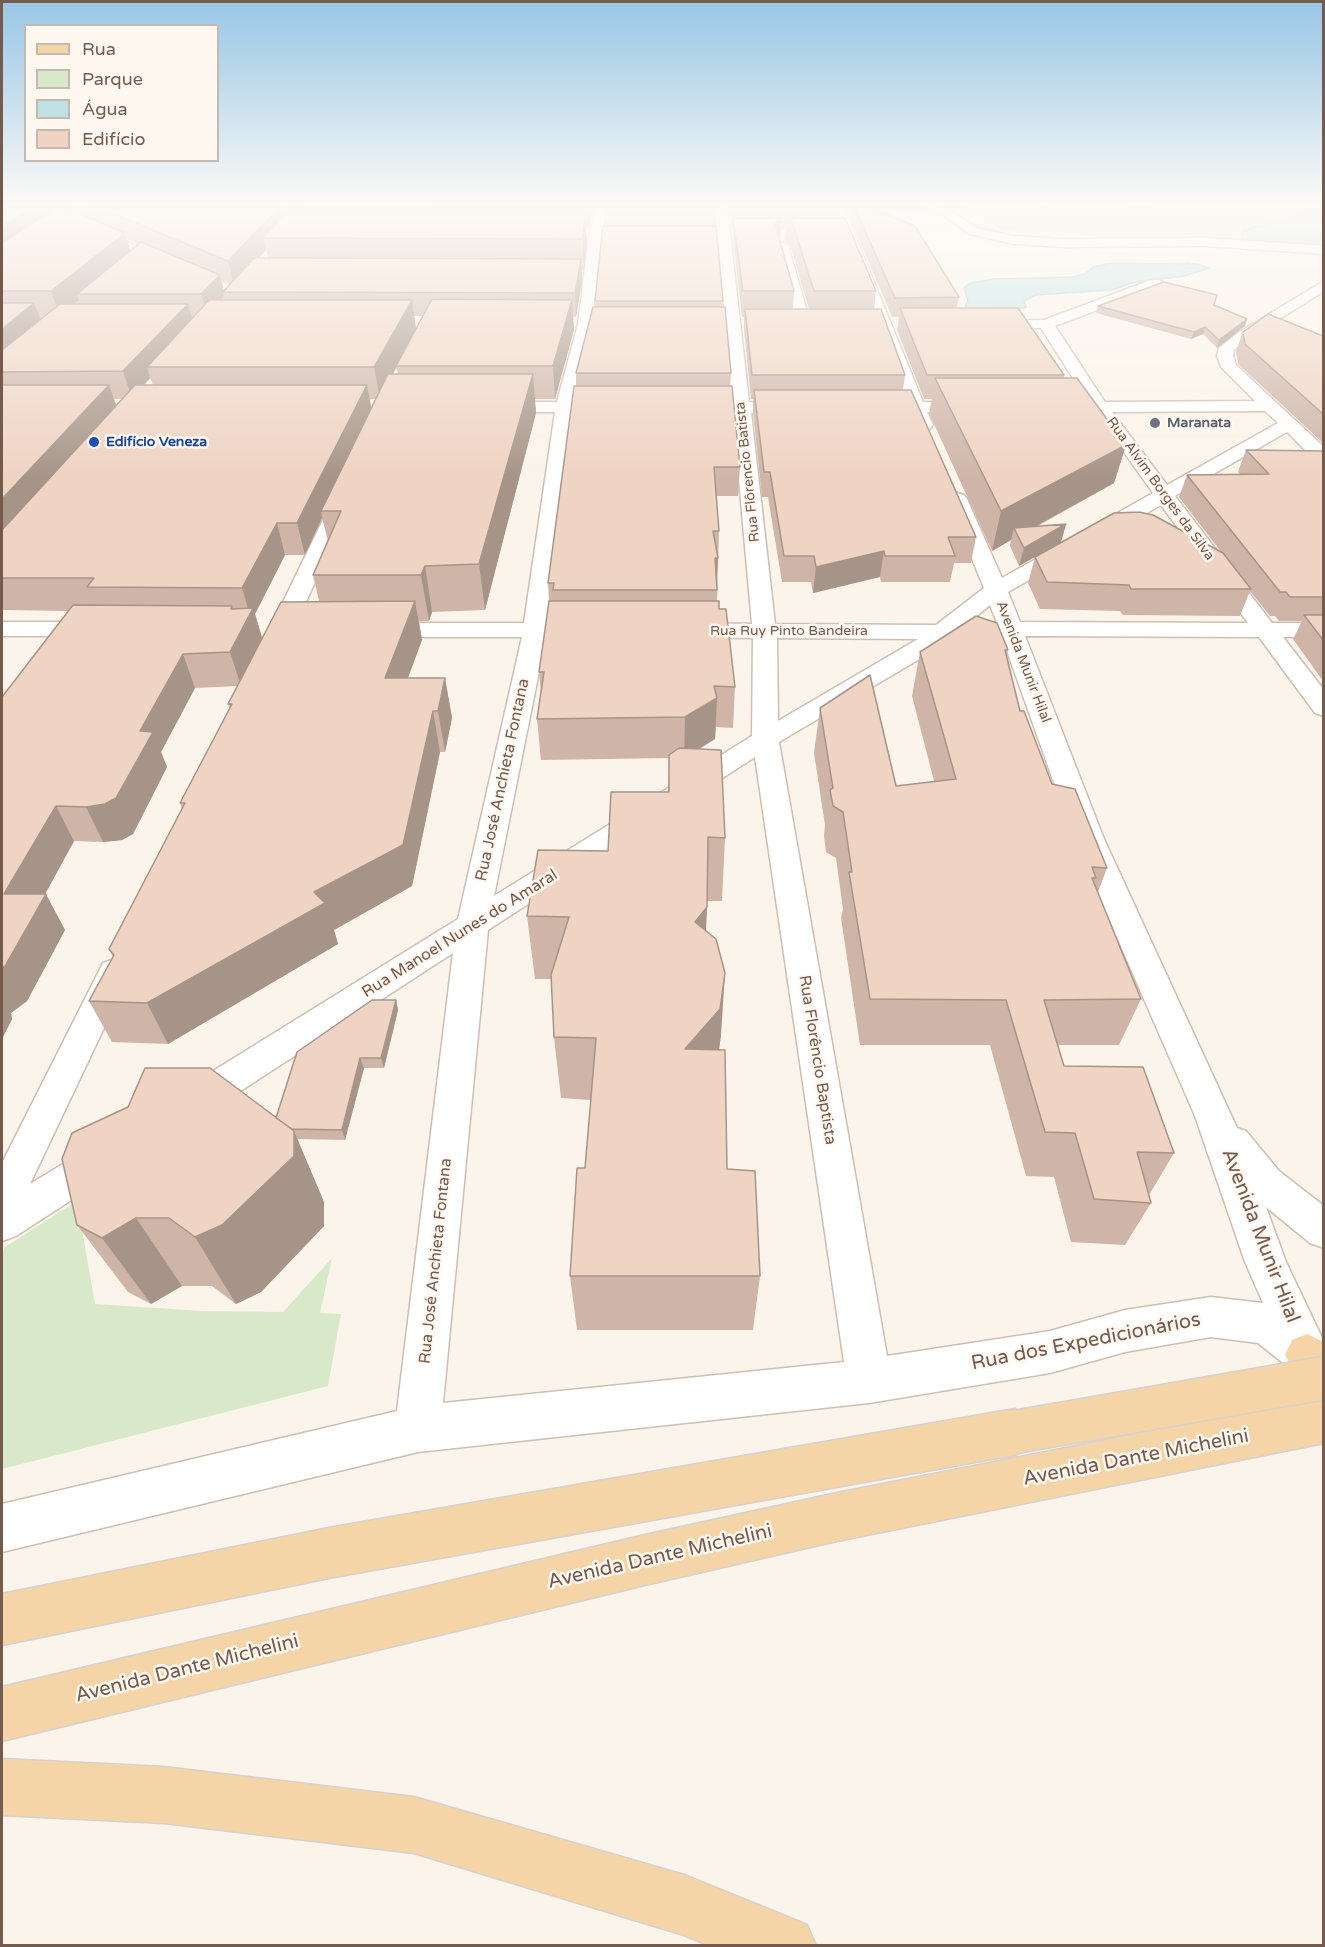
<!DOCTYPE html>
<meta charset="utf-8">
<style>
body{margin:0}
#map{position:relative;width:1325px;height:1947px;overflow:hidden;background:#fbf4ea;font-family:"Varela Round",sans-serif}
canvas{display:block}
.frame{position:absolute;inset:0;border:3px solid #755a4e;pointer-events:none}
.legend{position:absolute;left:24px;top:24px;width:195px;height:138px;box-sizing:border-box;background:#fef8f0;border:2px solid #c7b9af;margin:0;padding:8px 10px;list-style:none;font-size:18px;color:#755a4e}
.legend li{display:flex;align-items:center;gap:12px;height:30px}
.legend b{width:30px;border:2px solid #c7b9af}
</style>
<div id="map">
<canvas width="1325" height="1947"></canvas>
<div class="frame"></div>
<ul class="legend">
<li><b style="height:8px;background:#f5d5a7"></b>Rua</li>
<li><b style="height:16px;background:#d7e9c9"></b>Parque</li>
<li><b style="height:16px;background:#bfe1e4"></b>Água</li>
<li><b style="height:16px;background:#efd3c3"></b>Edifício</li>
</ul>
</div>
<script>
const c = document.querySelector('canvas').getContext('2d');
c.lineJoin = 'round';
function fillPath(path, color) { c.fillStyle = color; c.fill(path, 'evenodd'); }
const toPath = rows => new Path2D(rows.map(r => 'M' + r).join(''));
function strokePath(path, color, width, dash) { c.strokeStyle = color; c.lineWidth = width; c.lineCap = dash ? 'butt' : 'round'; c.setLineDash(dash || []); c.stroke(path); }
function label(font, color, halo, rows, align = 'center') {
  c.font = font + ' "Varela Round",sans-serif'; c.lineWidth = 5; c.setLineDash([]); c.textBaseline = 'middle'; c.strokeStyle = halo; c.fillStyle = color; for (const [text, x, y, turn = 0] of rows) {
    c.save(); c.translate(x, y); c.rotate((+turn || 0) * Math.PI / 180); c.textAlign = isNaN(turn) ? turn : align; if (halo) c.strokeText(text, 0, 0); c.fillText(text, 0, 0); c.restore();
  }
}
const green = toPath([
 [961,206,1306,206,1308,213,1274,221,1241,237,1244,240,1239,241,1116,237,1002,230],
 [77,1201,95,1304,202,1311,283,1312,332,1258,320,1313,341,1314,328,1386,2,1469,2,1255,5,1247]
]);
const water = toPath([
 [1306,206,1323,206,1323,249,1272,244,1241,238,1243,231,1307,213,1306,206],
 [1111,263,1197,264,1210,268,1184,276,1135,282,1112,290,1036,295,1024,301,1026,307,1023,308,967,309,965,306,968,301,964,288,970,283,993,279,1071,277,1085,274,1093,267,1111,263]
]);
const stream = toPath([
 [1187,262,1190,263,1181,266,1179,265,1187,262]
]);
const minor = toPath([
 [27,206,43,206,243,291,245,294,238,298,233,297,27,206],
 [596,206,608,206,601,235,592,324,574,402,615,402,621,403,624,407,621,411,615,412,572,412,548,623,591,623,599,625,603,630,599,635,591,637,546,637,494,896,752,736,753,638,684,637,676,635,672,630,676,625,684,623,752,624,733,413,690,412,684,411,681,407,684,403,690,402,732,402,715,206,727,206,749,402,798,403,804,404,807,408,804,412,798,413,751,413,775,624,936,625,984,588,947,499,950,495,957,493,964,495,967,499,1002,578,1153,493,1095,412,1053,412,1047,411,1044,407,1047,403,1053,402,1088,402,1041,328,984,328,977,324,979,321,1044,320,1151,280,1161,280,1163,283,1161,286,1055,326,1105,402,1255,401,1221,367,1217,356,1219,348,1238,333,1324,281,1324,291,1248,339,1234,350,1233,356,1236,365,1324,447,1324,463,1317,462,1287,432,1175,496,1272,623,1324,623,1324,637,1283,637,1324,690,1324,716,1315,713,1259,637,1025,636,1104,839,1237,1128,1246,1131,1279,1171,1324,1206,1324,1248,1310,1243,1266,1207,1286,1262,1324,1342,1322,1370,1307,1376,1292,1370,1258,1343,1211,1337,1125,1352,1050,1373,869,1403,418,1452,2,1552,2,1504,397,1411,453,953,202,1116,189,1120,176,1116,171,1105,176,1094,458,919,522,637,375,637,367,635,363,630,367,625,375,623,524,623,555,412,492,412,486,411,483,407,486,403,492,402,557,402,578,324,589,235,596,206],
 [1265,411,1278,423,1167,485,1112,412,1265,411],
 [1161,505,1248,623,1020,622,1008,592,1161,505],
 [990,605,997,623,967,624,990,605],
 [1002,637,1074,839,1195,1116,1245,1262,1263,1303,1211,1297,1125,1310,1050,1331,887,1356,779,742,928,654,948,639,1002,637],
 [777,638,918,639,778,721,777,638],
 [755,757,844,1362,443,1403,488,930,755,757],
 [831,206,843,206,923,402,975,402,981,403,984,407,981,411,927,412,933,425,930,429,924,430,918,429,910,412,867,411,864,407,867,403,873,402,906,402,831,206],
 [922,206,939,206,953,212,977,228,1014,236,1063,239,1206,238,1324,246,1324,254,1206,246,1063,247,1014,244,969,234,945,216,922,206],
 [782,242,788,246,811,325,809,328,804,329,797,325,776,246,782,242],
 [345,489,352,491,355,495,288,641,284,646,276,648,268,646,264,641,335,495,338,491,345,489],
 [2,622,99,622,107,624,111,629,107,634,99,636,2,636,2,622],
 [115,959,127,963,131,971,30,1184,91,1147,105,1142,119,1147,124,1158,119,1169,16,1236,2,1241,2,1163,99,971,103,963,115,959]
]);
const major = toPath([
 [1307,1334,1324,1342,1324,1443,837,1541,645,1585,2,1741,2,1687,645,1535,837,1493,1310,1400,1285,1355,1292,1340,1307,1334],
 [1015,1409,1031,1416,1038,1432,1031,1448,1015,1455,334,1577,2,1645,2,1594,334,1527,1015,1409],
 [2,1759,164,1767,414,1797,684,1875,807,1925,816,1946,711,1946,684,1935,414,1853,164,1823,2,1815,2,1759]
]);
const majorBridge = toPath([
 [1015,1432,1324,1378]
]);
const wall = toPath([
 [2,206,47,206,49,212,55,209,49,206,594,206,588,229,586,229,587,240,584,270,582,270,582,282,576,317,573,317,574,330,555,399,535,399,536,413,485,610,432,612,429,621,419,621,422,640,408,678,445,678,452,718,445,752,440,752,412,886,334,930,338,944,168,1044,112,1042,89,1001,113,957,109,949,182,809,180,803,230,709,228,704,238,686,195,688,161,752,167,767,133,834,122,840,103,842,74,841,45,894,65,930,27,1001,11,1013,12,1019,2,1039,69,611,2,610],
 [127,239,138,244,130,250],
 [266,250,268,258,259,258],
 [221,280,230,284,224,290],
 [414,316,423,316,416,329],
 [396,367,398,374,393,374],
 [150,378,153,385,144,385],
 [114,399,122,399,116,405],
 [370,399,376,399,371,407],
 [322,518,328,541,313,575,319,601,262,638,255,614,285,555,305,555],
 [604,206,715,206,715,226,731,373,730,386,740,467,738,496,716,496,719,531,717,601,735,687,733,728,716,727,715,739,699,749,725,838,722,901,707,901,706,931,721,1035,719,1050,727,1169,760,1276,753,1330,577,1330,570,1276,585,1168,591,1100,561,1098,554,1037,551,979,535,979,527,916,608,851,668,792,669,758,541,760,537,719,541,693,539,672,549,601,548,583,576,386,576,373,595,307,595,301,605,226],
 [729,206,840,206,839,218,876,291,874,309,905,375,903,390,976,537,971,563,954,563,950,582,881,582,880,577,813,593,811,582,782,582,768,497,762,497,753,413,753,399,751,399,744,330,744,317,742,317,733,240,733,229,732,229],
 [781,229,785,229,784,241,790,245,809,309,793,309,794,291,780,240],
 [852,206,865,206,959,297,957,308,1064,375,1064,378,1126,445,1114,483,1036,527,1066,524,1061,542,1019,566,1010,546,1011,540,992,551,929,413,932,399,924,399,897,330,899,317,892,317,850,218],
 [1027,206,1050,206,1048,207],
 [1129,206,1157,206,1156,210],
 [1214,305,1245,326,1217,348,1203,334,1191,339,1096,313,1098,306],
 [1243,332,1323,336,1323,443,1238,364,1236,351],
 [1246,450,1323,451,1323,681,1293,639,1302,621,1279,621,1275,616,1270,616,1250,591,1240,616,1123,615,1120,611,1040,609,1028,583,1035,557,1221,552,1179,497,1187,475,1240,474,1238,472],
 [1008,650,1006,657,1020,711,1052,784,1107,868,1098,892,1141,999,1119,1045,1058,1045,1064,1066,1174,1153,1149,1195,1151,1203,1125,1245,1071,1242,1054,1177,1026,1176,990,1045,860,1045,841,918,843,909,836,858,826,852,824,836,825,825,814,753,820,708,896,786,934,781,912,696,920,652],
 [396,1000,398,1010,384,1068,364,1068,345,1140,297,1139,324,1202,324,1226,261,1292,236,1304,212,1286,182,1286,151,1304,128,1292,77,1225,276,1118]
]);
const shadedWall = toPath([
 [35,206,47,206,52,221,2,256,2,227],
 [289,206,300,206,301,210,292,220],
 [587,206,594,206,588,229],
 [279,208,284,230,263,238,266,250,234,285,228,261],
 [585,211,587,240,584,270,583,239],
 [781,218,780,241,775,224],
 [125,233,132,256,77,294,79,300,60,316,51,291],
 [581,259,582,282,576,317,575,293],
 [220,275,224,292,223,292,224,297,207,316,201,294],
 [412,300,416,329,380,399,374,367],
 [572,300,574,330,555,399,553,366],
 [34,303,44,328,2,364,2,329],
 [188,304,195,329,147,367,150,378,132,399,123,371],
 [1247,319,1245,326,1217,348,1219,340],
 [1205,327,1203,334,1191,339,1194,332],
 [533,374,536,413,485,610,479,564],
 [109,385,119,413,2,545,2,499],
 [367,385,372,413,321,511,322,518,305,555,297,523],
 [1126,445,1114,483,1018,536,1014,528,1011,540,992,551,1001,511],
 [277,523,285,555,255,614,263,641,241,686,230,652,231,609,232,606,240,633,250,615,242,588],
 [1066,524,1061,542,1019,566,1024,548],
 [884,551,880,577,813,593,816,567],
 [715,558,718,558,716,589],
 [425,566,432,612,429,621,421,575],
 [415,601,422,640,393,718,385,678],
 [183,654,195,688,161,752,167,767,133,834,122,840,103,842,86,807,140,731],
 [445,678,452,718,445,752,438,711],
 [717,698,715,739,684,758,685,717],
 [433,711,440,752,412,886,334,930,338,944,168,1044,147,1003,314,892],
 [56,806,74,841,26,929,4,894],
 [46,894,65,930,27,1001,11,1013,12,1019,2,1039,2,968],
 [707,907,704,970,695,922],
 [725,973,721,1035,716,1071,685,1049],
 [396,1000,398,1010,384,1068,381,1058],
 [360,1058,364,1068,345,1140,342,1130],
 [294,1131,324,1202,324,1226,261,1292,236,1304,195,1237],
 [136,1218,182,1286,151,1304,102,1238]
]);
const building = toPath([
 [2,206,35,206,2,227,2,206],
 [59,206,61,206,125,233,51,291,2,291,2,243,59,206],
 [94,206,275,206,279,208,228,261,94,206],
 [434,206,587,206,587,207,434,206],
 [604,206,715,206,715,207,604,207,604,206],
 [733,206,840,206,840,207,733,207,733,206],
 [854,206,865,206,915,226,959,297,895,298,854,206],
 [289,211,585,211,583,239,263,238,289,211],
 [733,218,781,218,775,224,794,291,743,291,733,218],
 [786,218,845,218,876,291,814,291,792,222,786,218],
 [603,226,716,226,723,301,595,301,603,226],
 [141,242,220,275,201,294,77,294,141,242],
 [254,258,581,259,575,293,223,292,254,258],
 [1164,282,1217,295,1214,305,1247,319,1219,340,1205,327,1194,332,1098,306,1164,282],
 [432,299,572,300,553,366,396,366,432,299],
 [209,300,412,300,374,367,147,367,209,300],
 [2,303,34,303,2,329,2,303],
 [60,304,188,304,123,371,2,372,2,350,60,304],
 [593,307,725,307,731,373,576,373,593,307],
 [900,308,1018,308,1064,375,927,375,900,308],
 [745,309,881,309,905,375,752,375,745,309],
 [1268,314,1323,336,1323,414,1245,344,1243,332,1268,314],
 [388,374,533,374,479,564,425,566,421,575,313,575,341,511,321,511,388,374],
 [935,378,1077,378,1126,445,1001,511,935,378],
 [2,385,109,385,2,499,2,385],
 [135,385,367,385,297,523,277,523,242,588,87,587,94,578,2,578,2,530,135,385],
 [574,386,732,386,740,467,714,467,719,531,713,531,718,558,715,558,717,590,553,590,554,583,548,583,574,386],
 [754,390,911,390,976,537,948,537,955,556,885,556,884,551,816,567,814,556,784,556,770,472,764,472,754,390],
 [1246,450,1323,451,1323,597,1290,597,1286,592,1280,592,1187,475,1269,474,1246,450],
 [1139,512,1153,515,1223,553,1251,589,1131,589,1129,585,1047,582,1035,557,1114,513,1139,512],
 [1066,524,1024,548,1014,528,1066,524],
 [415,601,385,678,445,678,438,711,433,711,403,845,314,892,325,903,147,1003,89,1001,114,955,109,949,185,803,180,803,232,704,228,704,281,602,415,601],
 [549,601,719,601,719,609,726,609,735,687,714,686,717,698,685,717,537,719,544,672,539,672,549,601],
 [73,605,232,606,231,609,253,608,230,652,183,654,140,731,153,732,116,798,105,804,86,807,56,806,4,894,46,894,5,966,2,968,2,697,73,605],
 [1304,615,1323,615,1323,640,1304,615],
 [976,616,997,623,1008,650,1005,650,1020,711,1024,711,1052,784,1075,789,1107,868,1092,867,1096,878,1092,878,1141,999,1044,1000,1064,1066,1143,1067,1174,1153,1137,1152,1151,1203,1094,1199,1075,1133,1045,1132,1006,1000,870,999,849,872,852,872,843,812,833,806,830,790,833,788,820,708,870,675,896,786,956,779,920,652,976,616],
 [679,748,721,750,725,838,708,837,707,907,695,922,716,939,725,973,720,1009,685,1049,725,1050,727,1169,755,1171,760,1276,570,1276,577,1168,585,1168,596,1038,554,1037,551,975,569,917,527,916,538,850,608,851,611,792,669,792,669,755,679,748],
 [372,1000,396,1000,381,1058,360,1058,342,1130,292,1129,276,1118,297,1052,372,1000],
 [145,1068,210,1068,294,1131,294,1156,222,1225,195,1237,169,1218,136,1218,102,1238,77,1225,62,1159,72,1133,128,1107,145,1068]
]);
const markers = [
 [1155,423,6,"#6b7280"],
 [94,442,6,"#1a4fb4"]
];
const farWorshipnames = [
 ["Maranata",1167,423]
];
const farTransitnames = [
 ["Edifício Veneza",106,442]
];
const farStreetnames = [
 ["Rua Flôrencio Batista",748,472,-96],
 ["Rua Alvim Borges da Silva",1160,489,54],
 ["Rua Ruy Pinto Bandeira",789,631],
 ["Avenida Munir Hilal",1023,662,69]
];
const streetNames = [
 ["Rua José Anchieta Fontana",503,780,-78],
 ["Rua Manoel Nunes do Amaral",460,934,-32],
 ["Rua Florêncio Baptista",817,1060,81],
 ["Rua José Anchieta Fontana",436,1261,-84]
];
const nearStreetnames = [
 ["Avenida Munir Hilal",1260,1236,69],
 ["Rua dos Expedicionários",1086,1342,-11],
 ["Avenida Dante Michelini",1136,1458,-11],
 ["Avenida Dante Michelini",660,1557,-13],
 ["Avenida Dante Michelini",187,1669,-14]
];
fillPath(green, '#d7e9c9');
fillPath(water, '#bfe1e4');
strokePath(water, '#a6d0d6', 1.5);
fillPath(stream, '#a6d0d6');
strokePath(minor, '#cfbeb2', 3);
strokePath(major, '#d8d1cd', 3);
fillPath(minor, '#fff');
fillPath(major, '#f5d5a7');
strokePath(majorBridge, '#d8d1cd', 45, []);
strokePath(majorBridge, '#f5d5a7', 42);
fillPath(wall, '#ceb5a8');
fillPath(shadedWall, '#a79488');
fillPath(building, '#efd3c3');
strokePath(building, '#a79488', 1.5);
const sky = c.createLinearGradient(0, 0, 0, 479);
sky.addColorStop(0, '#97c6e6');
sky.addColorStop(0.43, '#fdfaf6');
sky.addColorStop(1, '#fdfaf600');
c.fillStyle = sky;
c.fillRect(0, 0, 1325, 479);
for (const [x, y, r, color] of markers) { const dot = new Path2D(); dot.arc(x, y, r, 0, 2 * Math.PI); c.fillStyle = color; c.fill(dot); strokePath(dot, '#fef8f0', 2); }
label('bold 14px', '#5b616d', '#fef8f0', farWorshipnames, 'left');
label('bold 14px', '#164399', '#fef8f0', farTransitnames, 'left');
label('14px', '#755a4e', '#fef8f0', farStreetnames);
label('16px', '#755a4e', '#fef8f0', streetNames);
label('20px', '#755a4e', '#fef8f0', nearStreetnames);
</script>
